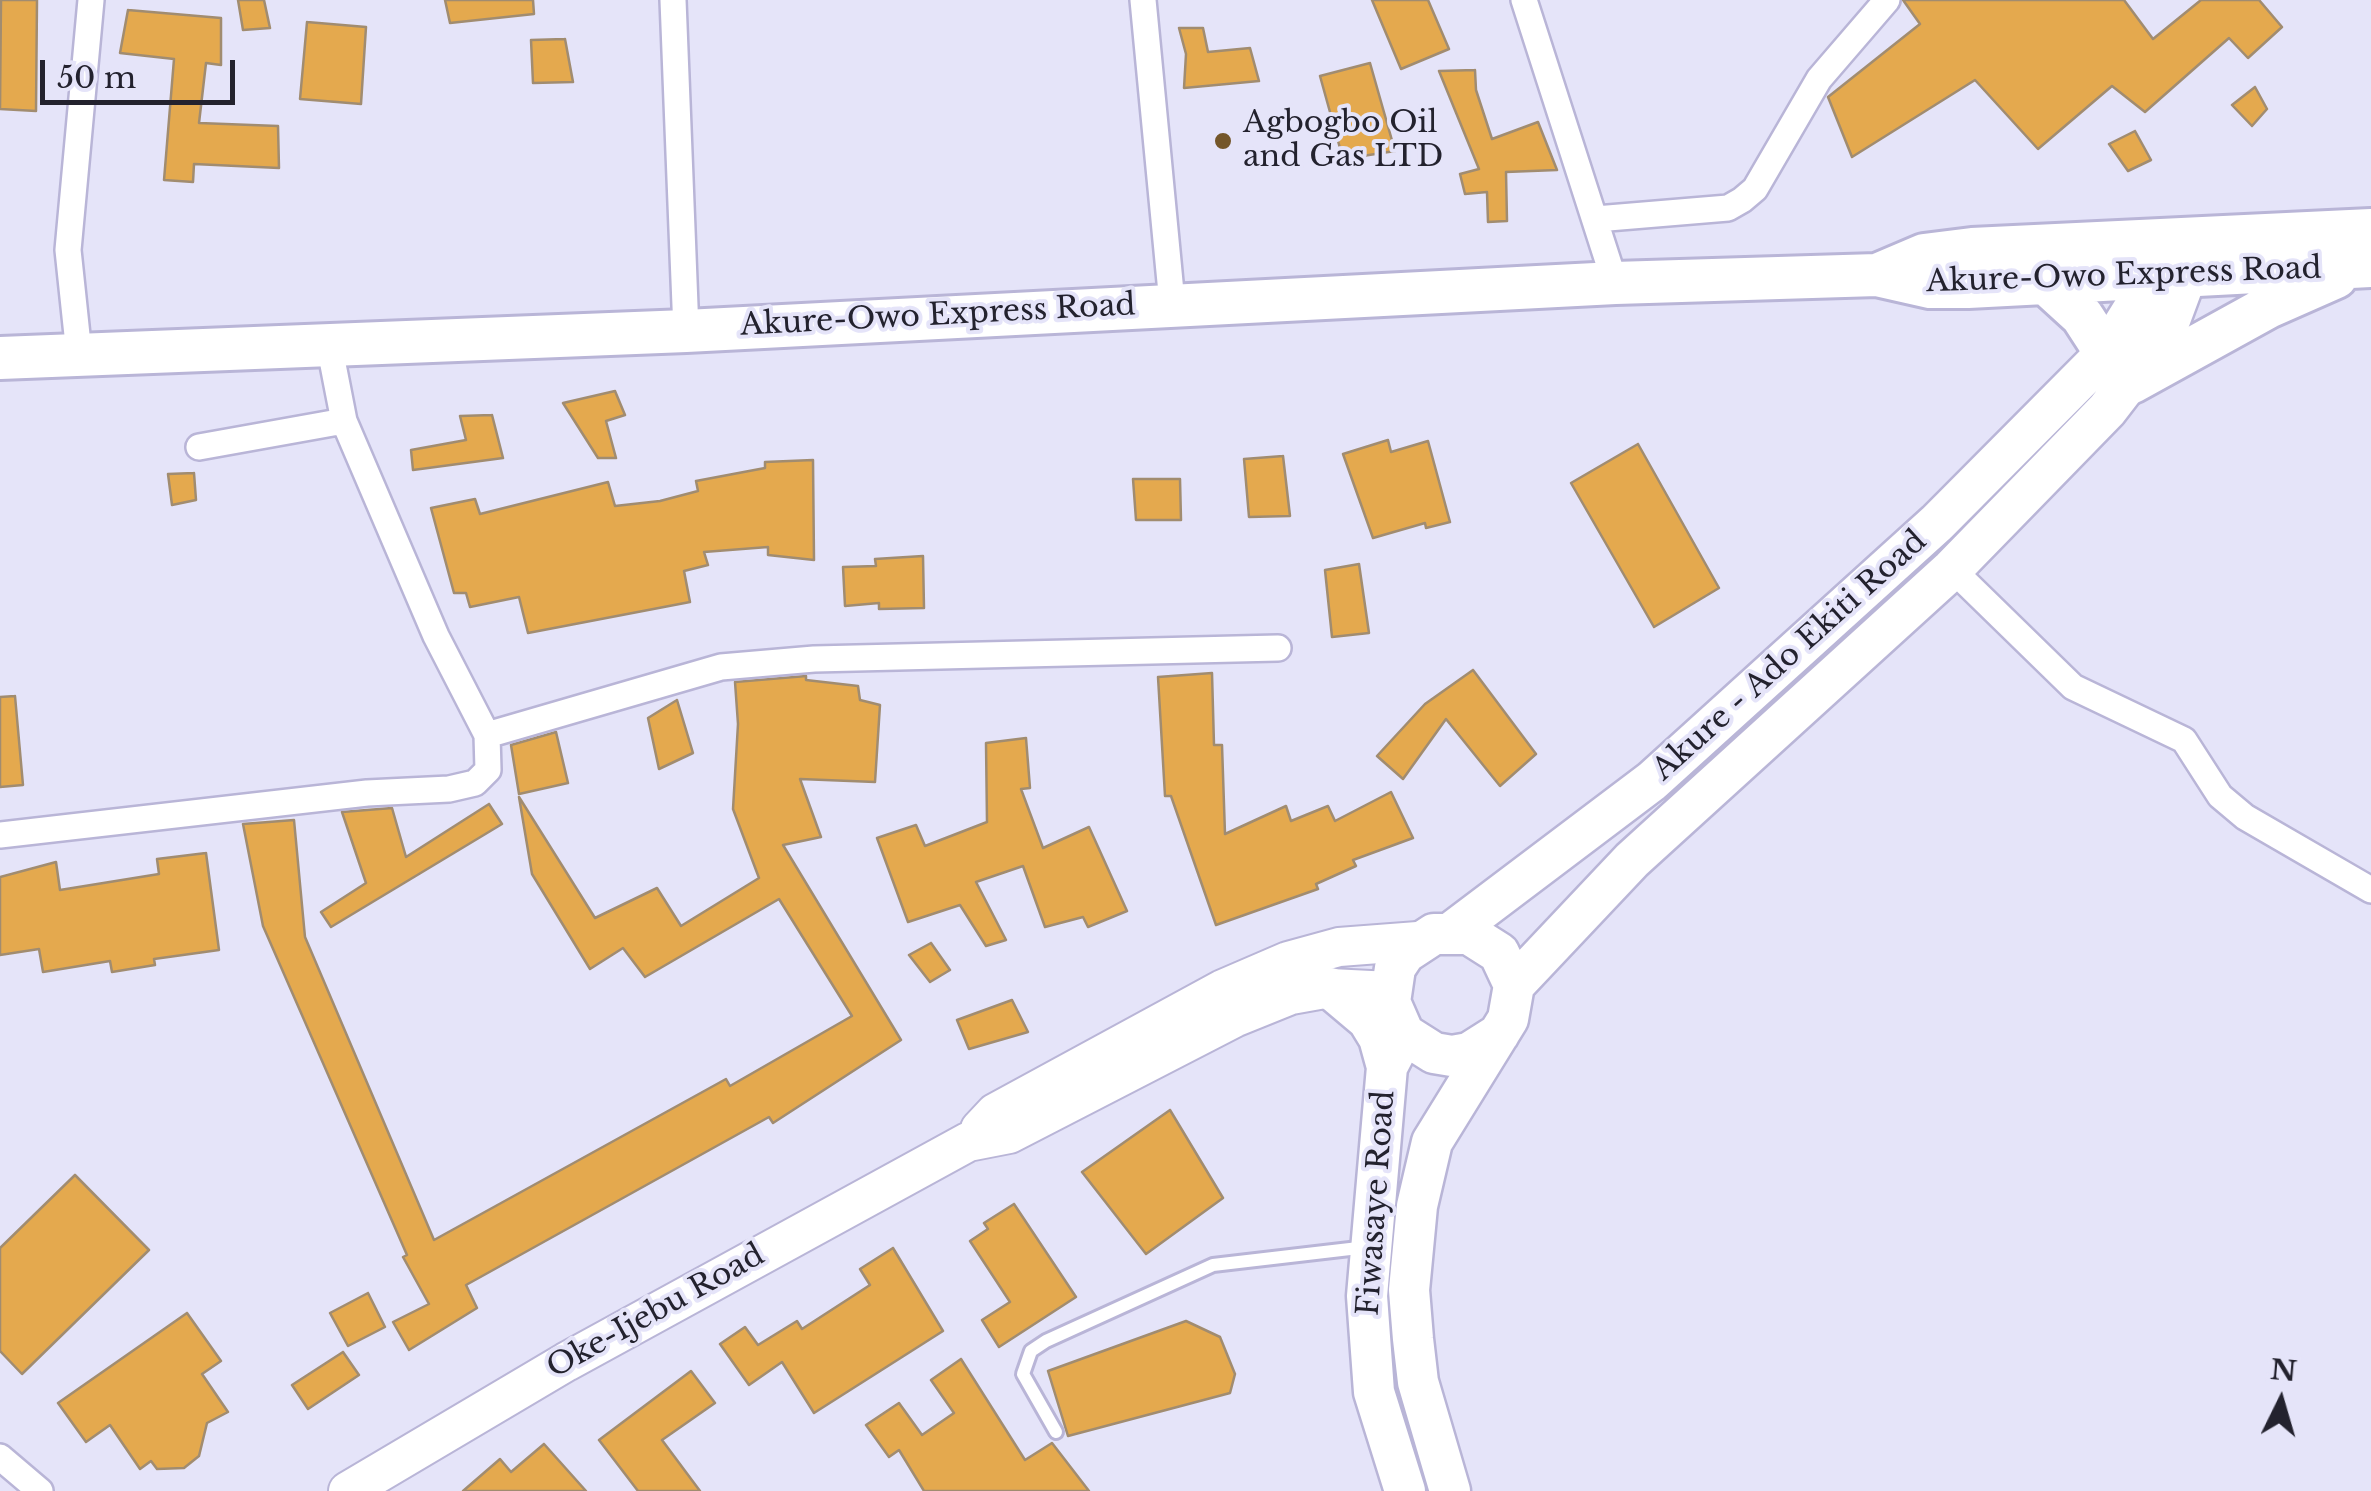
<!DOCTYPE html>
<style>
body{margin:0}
#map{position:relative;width:2371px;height:1491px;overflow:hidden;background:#e5e4f9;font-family:"Libre Baskerville",serif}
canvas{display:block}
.north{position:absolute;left:2231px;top:1351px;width:100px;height:100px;-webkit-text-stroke:8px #e5e4f9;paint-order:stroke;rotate:5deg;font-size:28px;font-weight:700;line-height:40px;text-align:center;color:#23222e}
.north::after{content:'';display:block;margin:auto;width:35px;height:45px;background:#23222e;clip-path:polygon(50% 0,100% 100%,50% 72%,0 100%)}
.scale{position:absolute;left:40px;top:60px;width:195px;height:45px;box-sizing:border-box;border:5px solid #23222e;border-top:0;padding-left:12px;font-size:30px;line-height:35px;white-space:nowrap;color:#23222e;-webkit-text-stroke:8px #e5e4f9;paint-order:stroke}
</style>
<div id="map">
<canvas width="2371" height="1491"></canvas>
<div class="north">N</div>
<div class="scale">50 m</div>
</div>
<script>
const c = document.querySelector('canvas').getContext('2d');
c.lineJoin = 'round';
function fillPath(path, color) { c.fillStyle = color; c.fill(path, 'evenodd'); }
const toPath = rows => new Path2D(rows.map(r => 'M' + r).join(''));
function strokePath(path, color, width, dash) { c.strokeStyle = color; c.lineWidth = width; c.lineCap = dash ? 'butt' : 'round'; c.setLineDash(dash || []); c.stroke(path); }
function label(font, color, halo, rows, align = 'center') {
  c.font = font + ' "Libre Baskerville",serif'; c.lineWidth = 8; c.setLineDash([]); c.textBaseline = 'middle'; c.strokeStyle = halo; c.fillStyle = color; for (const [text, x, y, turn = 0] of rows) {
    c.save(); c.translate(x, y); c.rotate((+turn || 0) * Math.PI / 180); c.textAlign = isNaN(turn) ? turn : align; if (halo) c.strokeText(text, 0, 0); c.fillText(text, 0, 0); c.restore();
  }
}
const building = toPath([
 [1,0,37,0,36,111,0,109,1,0],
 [238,0,264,0,270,28,243,30,238,0],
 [445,0,533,0,534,14,450,23,445,0],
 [1372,0,1428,0,1449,49,1401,69,1372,0],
 [1903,0,2124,0,2153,39,2201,0,2259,0,2282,27,2248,58,2229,38,2145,112,2112,86,2038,149,1975,80,1852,157,1828,97,1920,24,1903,0],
 [128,10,221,18,221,65,206,63,199,123,278,126,279,168,194,164,193,182,164,180,174,59,120,53,128,10],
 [307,22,366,27,361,104,300,99,307,22],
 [1179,28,1203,28,1208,52,1250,48,1259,81,1184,88,1186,54,1179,28],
 [565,39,573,82,533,83,531,40,565,39],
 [1370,63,1395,151,1343,159,1320,76,1370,63],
 [1475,70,1476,90,1492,139,1538,122,1557,170,1506,172,1507,221,1488,222,1487,192,1465,194,1460,174,1479,169,1439,71,1475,70],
 [2255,87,2267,109,2252,126,2232,105,2255,87],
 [2135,131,2151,160,2128,171,2109,144,2135,131],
 [615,391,625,415,606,421,616,458,598,458,563,403,615,391],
 [492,415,503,458,413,470,411,450,466,440,460,416,492,415],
 [1388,440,1391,452,1428,441,1450,522,1426,528,1425,523,1373,538,1343,454,1388,440],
 [1638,444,1719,588,1654,627,1571,483,1638,444],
 [1283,456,1290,516,1249,517,1244,459,1283,456],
 [813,460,814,560,768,555,768,547,704,552,708,565,684,571,690,602,528,633,519,597,470,607,466,593,454,593,431,508,475,499,480,514,608,482,615,506,660,501,698,491,696,481,765,468,765,462,813,460],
 [194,473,196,500,172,505,168,474,194,473],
 [1133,479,1180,479,1181,520,1136,520,1133,479],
 [923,556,924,608,879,609,879,603,845,606,843,567,876,566,875,559,923,556],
 [1359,564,1369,633,1332,637,1325,570,1359,564],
 [1473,670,1536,754,1500,786,1446,719,1403,779,1377,756,1425,704,1473,670],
 [1212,673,1214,745,1222,745,1225,834,1286,806,1291,821,1328,806,1335,821,1391,792,1413,838,1353,860,1356,866,1316,884,1318,889,1216,925,1171,796,1165,796,1158,677,1212,673],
 [806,676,806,680,858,686,860,700,880,705,875,782,800,779,821,837,783,845,901,1040,773,1123,769,1117,466,1285,477,1308,409,1350,393,1322,429,1304,403,1257,407,1255,263,926,243,824,294,820,305,937,434,1240,726,1079,730,1086,852,1016,779,899,645,977,623,948,590,969,532,874,519,797,595,918,657,888,681,926,759,878,733,809,738,724,735,682,806,676],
 [15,696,23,785,0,787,0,697,15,696],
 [677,700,693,753,659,769,648,718,677,700],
 [556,732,568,783,519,794,511,745,556,732],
 [1026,738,1030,788,1021,789,1043,848,1089,827,1127,911,1088,927,1083,917,1045,927,1023,866,976,882,1006,940,986,946,960,905,908,922,877,838,916,825,925,846,987,822,986,743,1026,738],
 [489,804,502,824,331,927,321,912,366,883,342,812,392,808,406,857,489,804],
 [206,853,219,950,154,959,155,965,112,972,110,961,43,972,39,949,0,955,0,877,56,862,60,890,159,874,157,859,206,853],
 [931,943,950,970,930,982,909,955,931,943],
 [1012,1000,1028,1032,969,1049,957,1020,1012,1000],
 [1170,1110,1223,1198,1146,1254,1082,1172,1170,1110],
 [75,1175,149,1250,22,1374,0,1351,0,1248,75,1175],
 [1014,1204,1076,1297,999,1347,982,1320,1010,1302,970,1241,988,1229,984,1223,1014,1204],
 [893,1248,943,1331,814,1413,782,1362,749,1385,720,1344,745,1327,758,1345,797,1321,802,1329,870,1285,860,1269,893,1248],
 [368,1293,385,1327,348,1346,330,1313,368,1293],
 [187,1313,221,1361,202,1374,228,1412,207,1423,199,1456,184,1468,157,1469,151,1461,140,1469,110,1425,86,1442,58,1403,187,1313],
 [1186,1321,1220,1337,1235,1374,1230,1393,1068,1436,1048,1371,1186,1321],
 [343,1352,359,1375,308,1409,292,1385,343,1352],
 [961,1359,1025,1460,1052,1443,1089,1491,924,1491,899,1450,889,1457,866,1425,899,1403,922,1435,954,1413,931,1380,961,1359],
 [691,1371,715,1403,662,1440,700,1491,638,1491,599,1440,691,1371],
 [544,1444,586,1491,463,1491,500,1459,511,1472,544,1444]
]);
const service = toPath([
 [1056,1432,1023,1374,1031,1351,1046,1341,1213,1265,1367,1247]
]);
const minor = toPath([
 [673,0,686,331],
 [1143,0,1172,303],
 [1524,0,1615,283],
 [1596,219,1728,208,1742,200,1755,189,1819,79,1887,0],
 [79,354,68,250,91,0],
 [199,447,344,421],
 [1952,569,2073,687,2184,740,2220,796,2245,817,2371,890],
 [487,735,721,667,814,659,1278,648],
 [0,835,367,793,449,789,475,783,488,770,487,735,436,636,344,421,329,344],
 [0,1457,40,1491]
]);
const secondary = toPath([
 [980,1129,995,1113,1223,989,1288,961,1339,947,1418,941],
 [348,1491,566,1362,968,1142,1009,1134,1234,1018,1291,995,1330,988,1391,991]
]);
const primary = toPath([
 [1452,932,1652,781,1937,523,2106,353,2154,276,2157,247],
 [1514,985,1632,860,1952,569,2107,410,2164,336,2187,274,2189,246],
 [1330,988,1368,1020,1379,1038,1387,1067],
 [1404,1034,1387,1067,1367,1296,1374,1392,1405,1491],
 [1450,1491,1418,1382,1413,1339,1409,1290,1417,1206,1432,1142,1508,1019,1514,985,1499,953,1469,934,1434,934,1405,953,1395,968,1390,1002,1404,1034,1434,1053,1452,1056,1469,1053,1499,1034]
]);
const trunk = toPath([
 [1877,275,1924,255,1972,249,2371,230],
 [2048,285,2082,316,2106,353],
 [0,358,686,331,1615,283,1877,275,1930,287,1968,287,2371,266],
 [2132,382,2268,307,2336,277]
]);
const markers = [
 [1223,141,10,"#74562a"]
];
const poiNames = [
 ["Agbogbo Oil",1243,124],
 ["and Gas LTD",1243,158]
];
const streetNames = [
 ["Akure-Owo Express Road",2124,276,-2],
 ["Akure-Owo Express Road",938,316,-3],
 ["Akure - Ado Ekiti Road",1790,656,-42],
 ["Fiwasaye Road",1377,1203,-86],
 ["Oke-Ijebu Road",656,1312,-29]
];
fillPath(building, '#e4a94e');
strokePath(building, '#a18c70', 2.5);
strokePath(service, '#b9b5d7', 18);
strokePath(minor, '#b9b5d7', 30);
strokePath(secondary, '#b9b5d7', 42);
strokePath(primary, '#b9b5d7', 45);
strokePath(trunk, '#b9b5d7', 48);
strokePath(service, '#fff', 12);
strokePath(minor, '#fff', 25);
strokePath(secondary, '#fff', 38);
strokePath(primary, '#fff', 40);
strokePath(trunk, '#fff', 42);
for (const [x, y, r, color] of markers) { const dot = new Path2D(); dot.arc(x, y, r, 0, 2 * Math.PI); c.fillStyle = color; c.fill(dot); strokePath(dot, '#e5e4f9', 4); }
label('30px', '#23222e', '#e5e4f9', poiNames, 'left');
label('30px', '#23222e', '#e5e4f9', streetNames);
</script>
